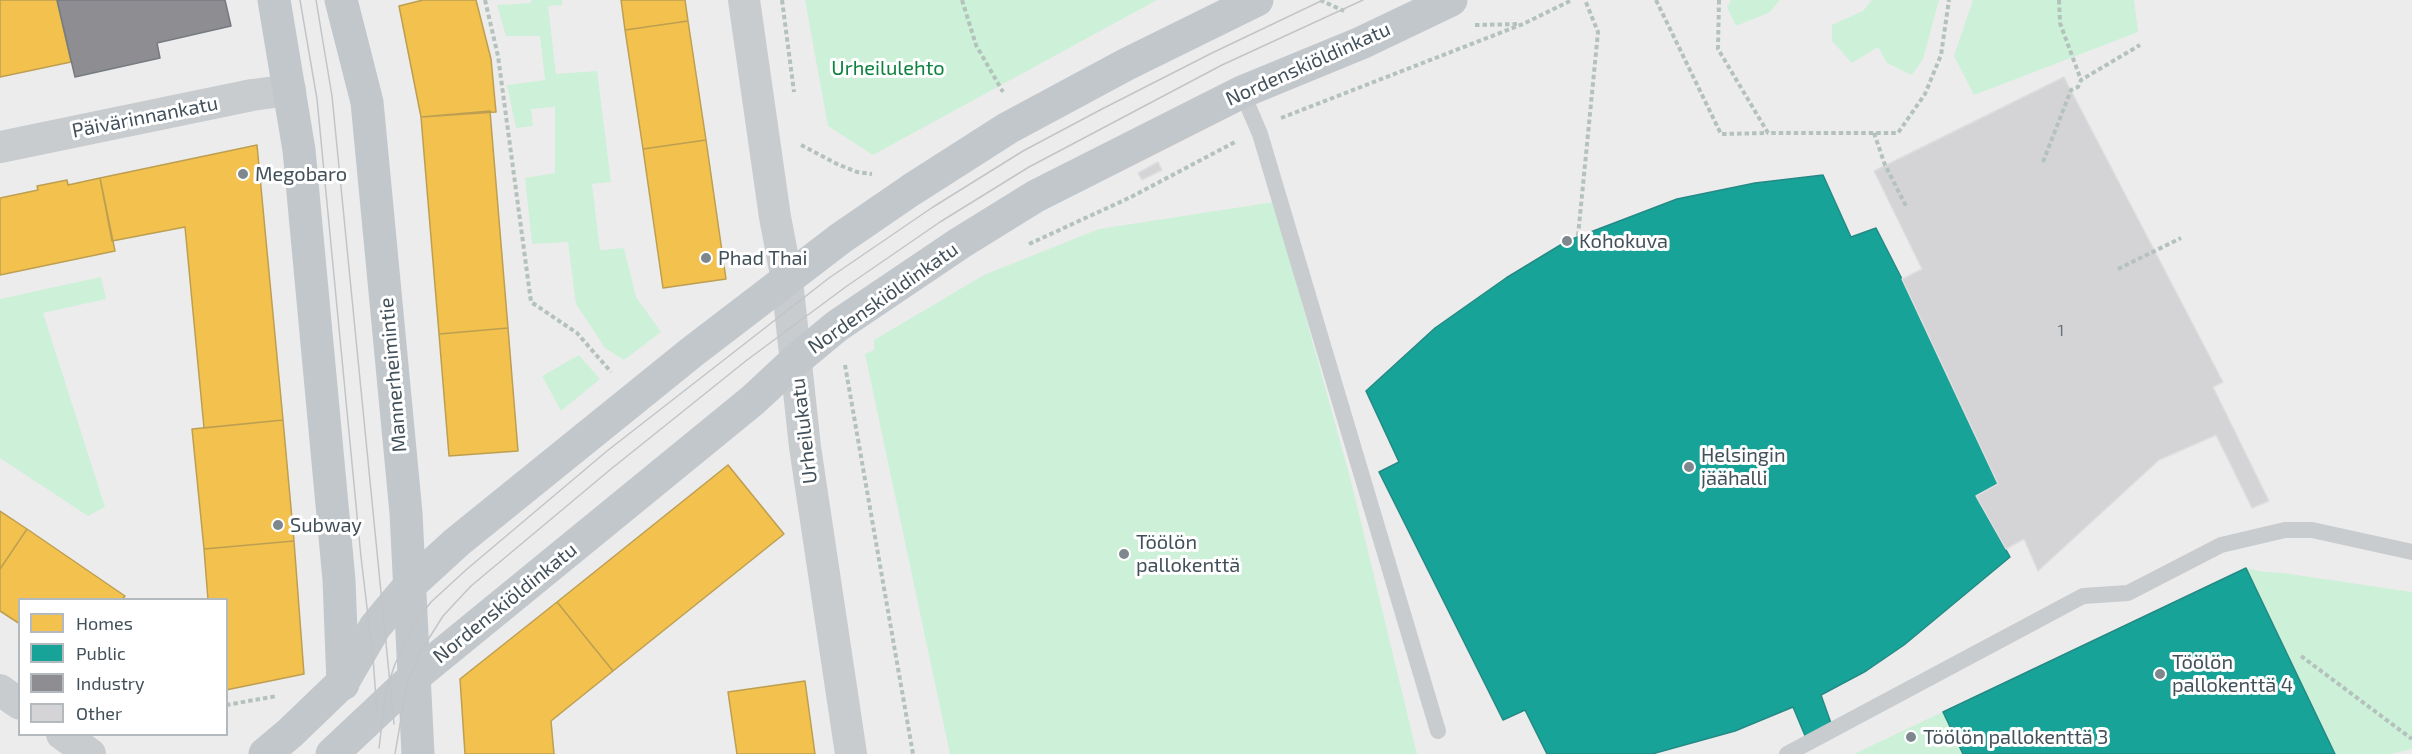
<!DOCTYPE html>
<meta charset="utf-8">
<style>
body{margin:0}
#map{position:relative;width:2412px;height:754px;overflow:hidden;background:#edecec;font-family:"Exo 2",sans-serif}
canvas{display:block}
.legend{position:absolute;left:18px;top:598px;width:210px;height:138px;box-sizing:border-box;background:#fff;border:2px solid #b3b9bd;margin:0;padding:8px 10px;list-style:none;font-size:18px;color:#42505a}
.legend li{display:flex;align-items:center;gap:12px;height:30px}
.legend b{width:30px;border:2px solid #b3b9bd}
</style>
<div id="map">
<canvas width="2412" height="754"></canvas>
<ul class="legend">
<li><b style="height:16px;background:#f2c14e"></b>Homes</li>
<li><b style="height:16px;background:#17a398"></b>Public</li>
<li><b style="height:16px;background:#8d8d92"></b>Industry</li>
<li><b style="height:16px;background:#d4d4d7"></b>Other</li>
</ul>
</div>
<script>
const c = document.querySelector('canvas').getContext('2d');
c.lineJoin = 'round';
function fillPath(path, color) { c.fillStyle = color; c.fill(path, 'evenodd'); }
const toPath = rows => new Path2D(rows.map(r => 'M' + r).join(''));
function strokePath(path, color, width, dash) { c.strokeStyle = color; c.lineWidth = width; c.lineCap = dash ? 'butt' : 'round'; c.setLineDash(dash || []); c.stroke(path); }
function label(font, color, halo, rows, align = 'center') {
  c.font = font + ' "Exo 2",sans-serif'; c.lineWidth = 6; c.setLineDash([]); c.textBaseline = 'middle'; c.strokeStyle = halo; c.fillStyle = color; for (const [text, x, y, turn = 0] of rows) {
    c.save(); c.translate(x, y); c.rotate((+turn || 0) * Math.PI / 180); c.textAlign = isNaN(turn) ? turn : align; if (halo) c.strokeText(text, 0, 0); c.fillText(text, 0, 0); c.restore();
  }
}
const green = toPath([
 [531,0,562,0,562,5,548,6,556,74,597,71,611,182,592,184,600,250,624,248,636,297,661,332,624,360,605,348,576,304,568,242,532,244,525,178,555,173,555,107,531,109,533,126,516,128,507,85,545,80,540,36,506,36,497,5,531,3],
 [805,0,1157,0,873,155,828,126],
 [1731,0,1780,0,1770,12,1736,26,1727,7],
 [1872,0,1939,0,1923,59,1912,75,1887,63,1878,47,1852,63,1832,41,1832,25,1863,11],
 [1973,0,2134,0,2138,32,1974,95,1954,56],
 [1274,202,1352,485,1417,754,950,754,865,354,874,350,874,340,984,275,1099,229],
 [101,277,106,299,43,313,105,507,88,516,0,458,0,299],
 [579,355,600,379,561,411,542,376],
 [2246,568,2264,572,2283,573,2412,592,2412,749,2391,754,1854,754]
]);
const homes = toPath([
 [0,0,57,0,71,62,0,77,0,0],
 [423,0,476,0,491,59,496,112,421,117,399,6,423,0],
 [621,0,685,0,688,21,625,30,621,0],
 [688,21,706,140,643,149,625,30,688,21],
 [490,111,508,328,439,334,421,117,490,111],
 [706,140,726,279,663,288,643,149,706,140],
 [257,145,283,420,204,428,185,227,112,241,100,178,257,145],
 [100,178,115,251,0,275,0,198,38,190,37,186,67,180,68,185,100,178],
 [508,328,518,451,449,456,439,334,508,328],
 [283,420,294,541,204,549,192,429,283,420],
 [728,465,784,534,613,671,557,602,728,465],
 [0,511,27,529,0,569,0,511],
 [27,529,125,596,122,600,20,600,20,624,0,611,0,569,27,529],
 [294,541,304,674,226,690,226,600,208,600,204,549,294,541],
 [557,602,613,671,551,721,554,754,465,754,460,679,557,602],
 [805,681,815,754,737,754,728,692,805,681]
]);
const public = toPath([
 [1823,175,1851,237,1876,228,1902,279,1998,484,1976,496,2010,557,1904,645,1866,671,1821,695,1832,726,1806,738,1793,707,1735,731,1652,754,1547,754,1525,710,1503,720,1379,472,1399,462,1366,391,1435,328,1506,278,1567,241,1677,199,1755,183,1823,175],
 [2246,568,2335,754,1963,754,1943,712,2246,568]
]);
const industry = toPath([
 [57,0,225,0,231,26,157,43,160,58,75,77,57,0]
]);
const building = toPath([
 [2064,77,2223,382,2213,387,2269,501,2252,508,2216,435,2159,460,2038,571,2024,539,2006,549,1976,496,1998,484,1902,279,1922,269,1874,171,2064,77],
 [1158,162,1162,170,1142,180,1138,173,1158,162]
]);
const path = toPath([
 [485,0,498,56,531,302,577,333,611,372],
 [782,0,794,92],
 [962,0,976,45,1003,92],
 [1320,0,1344,11],
 [1656,0,1721,134,1768,133],
 [1719,0,1718,49,1768,133,1898,133,1925,94,1941,55,1949,0],
 [2059,0,2060,23,2081,80],
 [1475,25,1519,24],
 [1281,118,1523,24,1572,0],
 [1874,133,1885,165,1907,208],
 [801,145,837,164,857,172,872,174],
 [2043,162,2071,90,2078,87,2081,80,2140,45],
 [1578,236,1598,32,1585,0],
 [1029,244,1131,197,1235,142],
 [2118,269,2181,238],
 [845,365,913,754],
 [2301,656,2412,739],
 [226,705,277,696]
]);
const lane = toPath([
 [1242,92,1260,134,1438,731],
 [1787,754,2083,596,2128,593,2221,545,2285,530,2312,530,2412,552]
]);
const street = toPath([
 [744,0,775,217,787,280,805,447,851,754],
 [0,147,252,95,290,90],
 [0,690,20,704],
 [62,734,90,754]
]);
const primary = toPath([
 [274,0,299,150,339,580,343,684],
 [341,0,367,102,406,513,418,754],
 [265,754,290,733,343,682,375,627,384,616,410,585,457,542,692,352,841,238,911,190,1008,128,1127,64,1257,0],
 [332,754,414,677,753,400,796,360,837,326,960,243,1036,196,1242,92,1361,43,1451,0]
]);
const tram = toPath([
 [300,0,317,99,361,557,373,658,377,712],
 [316,0,332,96,394,724],
 [379,748,386,691,395,664,417,620,431,602,467,569,607,451,829,278,933,207,1023,151,1102,109,1212,53,1323,0],
 [395,754,407,683,421,651,443,616,471,586,611,469,747,360,847,286,940,222,1029,167,1222,65,1363,0]
]);
const markers = [
 [243,174,6,"#7e878d"],
 [1567,241,6,"#7e878d"],
 [706,258,6,"#7e878d"],
 [1689,467,6,"#7e878d"],
 [278,525,6,"#7e878d"],
 [1124,554,6,"#7e878d"],
 [2160,674,6,"#7e878d"],
 [1911,737,6,"#7e878d"]
];
const numberNames = [
 ["1",2061,331]
];
const streetNames = [
 ["Nordenskiöldinkatu",1308,64,-24],
 ["Päivärinnankatu",145,117,-11],
 ["Nordenskiöldinkatu",883,298,-35],
 ["Mannerheimintie",393,375,-95],
 ["Urheilukatu",804,431,-97],
 ["Nordenskiöldinkatu",505,603,-39]
];
const parkNames = [
 ["Urheilulehto",888,68]
];
const poiNames = [
 ["Megobaro",255,174],
 ["Kohokuva",1579,241],
 ["Phad Thai",718,258],
 ["Helsingin",1701,455],
 ["jäähalli",1701,478],
 ["Subway",290,525],
 ["Töölön",1136,542],
 ["pallokenttä",1136,565],
 ["Töölön",2172,662],
 ["pallokenttä 4",2172,685],
 ["Töölön pallokenttä 3",1923,737]
];
fillPath(green, '#cdf0d8');
fillPath(homes, '#f2c14e');
strokePath(homes, '#bd9f52', 1.5);
fillPath(public, '#17a398');
strokePath(public, '#248a85', 1.5);
fillPath(industry, '#8d8d92');
strokePath(industry, '#767b81', 1.5);
fillPath(building, '#d4d4d7');
strokePath(building, '#dededf', 1.5);
strokePath(path, '#b4c2bd', 4, [4.5, 3]);
strokePath(lane, '#c8ccce', 16);
strokePath(street, '#c8ccce', 32);
strokePath(primary, '#c2c7cc', 33);
strokePath(tram, '#c2c4c7', 1.5);
for (const [x, y, r, color] of markers) { const dot = new Path2D(); dot.arc(x, y, r, 0, 2 * Math.PI); c.fillStyle = color; c.fill(dot); strokePath(dot, '#fff', 2); }
label('16px', '#68727a', null, numberNames);
label('20px', '#42505a', '#fff', streetNames);
label('20px', '#0d823f', '#fff', parkNames);
label('20px', '#42505a', '#fff', poiNames, 'left');
</script>
